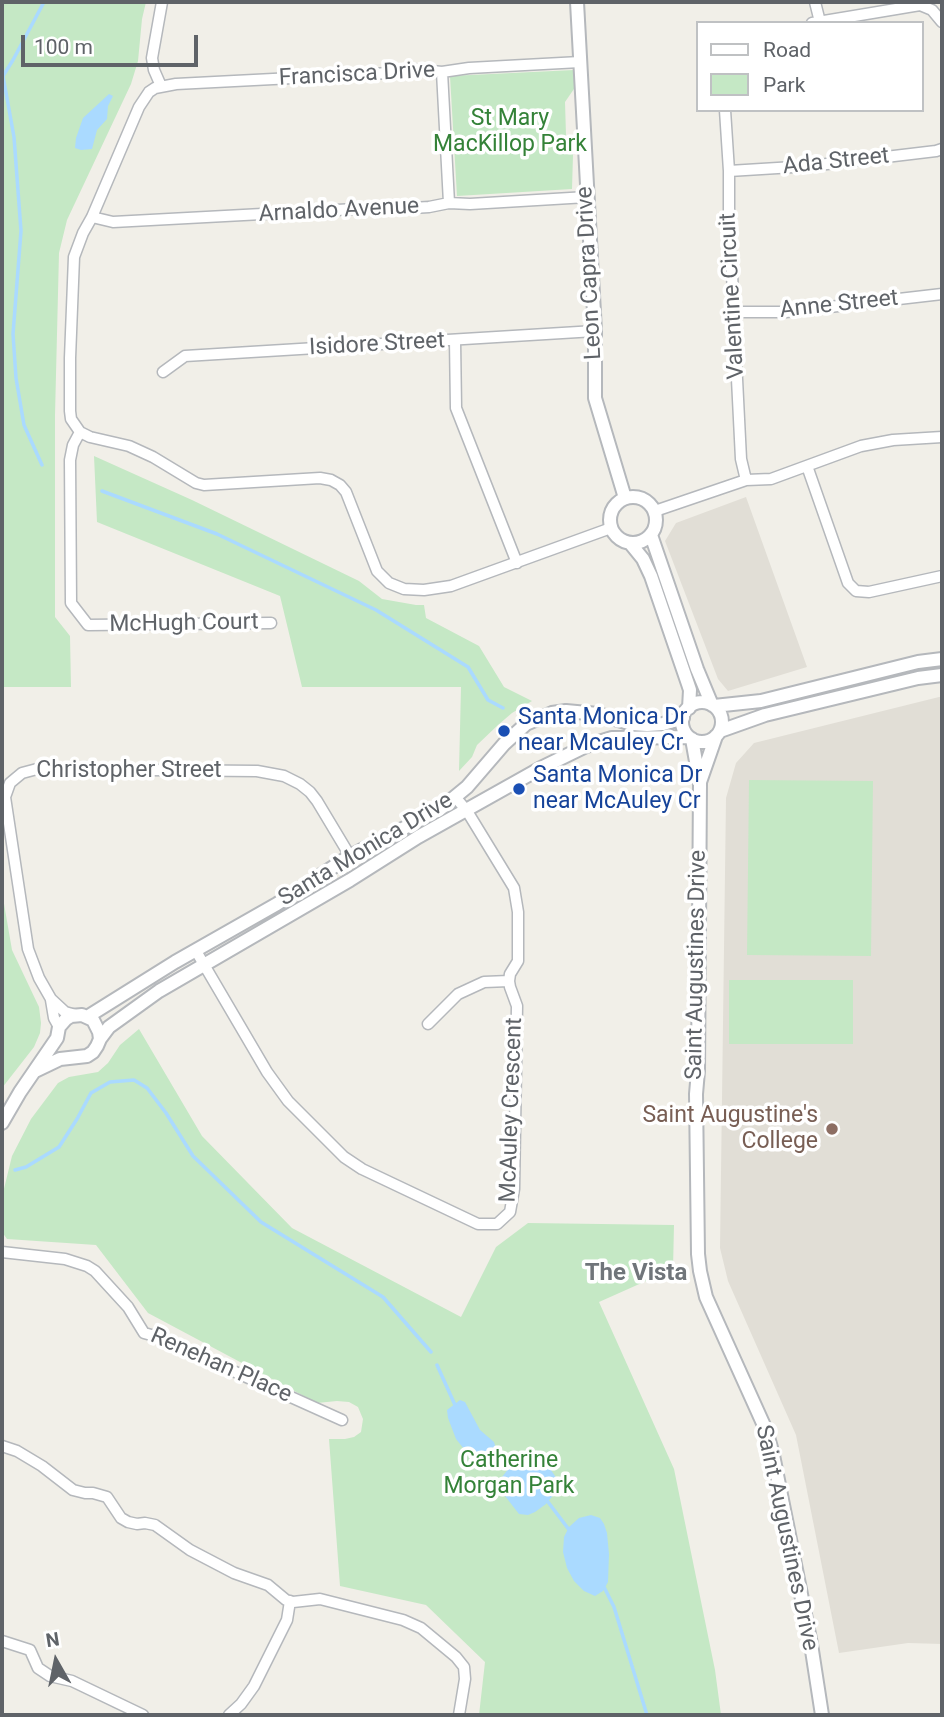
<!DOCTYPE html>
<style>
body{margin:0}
#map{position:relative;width:944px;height:1717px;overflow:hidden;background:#f1efe8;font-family:Roboto,sans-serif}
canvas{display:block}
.frame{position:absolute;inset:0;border:4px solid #5f6368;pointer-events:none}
.legend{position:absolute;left:696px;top:21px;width:228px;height:91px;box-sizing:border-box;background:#fff;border:2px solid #bfc1c3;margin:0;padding:9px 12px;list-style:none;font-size:21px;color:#5f6368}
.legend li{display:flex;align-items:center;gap:14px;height:35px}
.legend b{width:35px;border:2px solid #bfc1c3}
.north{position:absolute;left:21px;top:1626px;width:70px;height:70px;-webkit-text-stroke:5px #fff;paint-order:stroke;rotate:351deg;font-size:19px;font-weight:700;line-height:28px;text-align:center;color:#5f6368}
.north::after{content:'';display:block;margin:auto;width:24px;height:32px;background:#5f6368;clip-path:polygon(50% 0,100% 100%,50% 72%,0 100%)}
.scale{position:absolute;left:21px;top:35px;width:177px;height:32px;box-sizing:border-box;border:4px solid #5f6368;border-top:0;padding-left:9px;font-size:21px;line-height:24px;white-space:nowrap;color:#5f6368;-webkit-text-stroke:5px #fff;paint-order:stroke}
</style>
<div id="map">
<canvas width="944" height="1717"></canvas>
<div class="frame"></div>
<ul class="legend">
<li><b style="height:9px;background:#fff"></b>Road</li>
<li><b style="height:19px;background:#c5e8c5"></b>Park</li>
</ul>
<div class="north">N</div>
<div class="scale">100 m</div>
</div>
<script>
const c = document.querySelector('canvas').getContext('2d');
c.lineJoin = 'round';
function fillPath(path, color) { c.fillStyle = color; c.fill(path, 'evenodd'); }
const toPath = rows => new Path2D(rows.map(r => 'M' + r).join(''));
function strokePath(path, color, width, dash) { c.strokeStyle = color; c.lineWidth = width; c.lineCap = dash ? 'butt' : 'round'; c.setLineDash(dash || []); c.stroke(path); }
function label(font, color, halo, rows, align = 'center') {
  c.font = font + ' Roboto,sans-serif'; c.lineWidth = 7; c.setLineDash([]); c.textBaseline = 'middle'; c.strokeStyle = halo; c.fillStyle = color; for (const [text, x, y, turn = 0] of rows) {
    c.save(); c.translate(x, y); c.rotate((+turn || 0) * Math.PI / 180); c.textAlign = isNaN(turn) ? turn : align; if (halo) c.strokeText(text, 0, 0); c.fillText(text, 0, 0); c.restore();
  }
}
const education = toPath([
 [746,497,807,667,728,691,718,679,665,541,676,523],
 [939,697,942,697,942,1644,908,1643,839,1653,796,1435,728,1281,720,1248,726,798,736,763,754,743]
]);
const green = toPath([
 [2,2,146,2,142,19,138,61,131,84,67,220,59,253,55,415,55,617,70,636,71,687,2,687],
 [574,70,576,86,565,102,566,135,573,155,572,189,457,196,450,76],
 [94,456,192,500,359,581,382,599,416,605,424,605,426,618,479,646,504,687,532,701,512,713,498,725,477,745,472,757,459,771,461,687,302,687,280,596,97,522],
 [749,780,873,781,871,956,747,955],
 [2,892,12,950,39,1007,41,1023,40,1033,34,1047,2,1088],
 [729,980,853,980,853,1044,729,1044],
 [139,1029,202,1136,292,1228,461,1317,496,1247,528,1223,674,1225,673,1269,599,1302,674,1469,715,1670,721,1715,479,1715,485,1662,426,1605,340,1586,329,1439,345,1439,354,1437,361,1432,363,1419,358,1407,349,1402,337,1401,317,1403,148,1313,96,1245,7,1239,2,1232,2,1197,12,1156,31,1119,58,1083,69,1077,98,1072,108,1063,120,1045]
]);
const water = toPath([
 [109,94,113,96,108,106,107,119,97,130,92,149,81,150,75,148,76,138,83,118],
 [460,1400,465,1402,480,1430,494,1442,497,1452,491,1464,480,1465,468,1454,456,1439,448,1418,447,1410],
 [529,1452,536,1453,543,1458,557,1479,555,1493,546,1504,535,1512,528,1515,519,1514,505,1496,500,1483,502,1477,516,1459,520,1455],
 [591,1515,600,1518,604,1524,607,1533,609,1554,608,1582,603,1591,595,1596,584,1591,574,1581,567,1568,563,1552,564,1537,569,1527,579,1518]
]);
const stream = toPath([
 [3,76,14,137,21,231,13,334,16,378,24,425,42,465],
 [3,76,13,60,44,2],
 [102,491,217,534,376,610,468,667,488,700,503,708],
 [15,1170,26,1167,59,1147,77,1119,91,1093,110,1082,134,1080,147,1088,166,1113,193,1156,261,1222,383,1297,431,1352],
 [437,1365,455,1405],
 [491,1453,512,1471],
 [545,1498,570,1531],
 [603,1585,614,1607,647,1715]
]);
const minor = toPath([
 [815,2,820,22],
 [812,23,920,5,932,10,942,22],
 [580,62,469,68,442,72,412,69,390,73,176,84,155,88,149,92,139,107,92,217,83,233,74,257,70,358,70,411,71,419,80,432,90,437,129,446,153,457,196,483,204,485,320,478,331,480,340,485,346,492,377,571,389,583,404,589,424,590,451,586,611,528],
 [442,72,449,203],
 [161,86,154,70,152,58,162,2],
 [729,171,810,166,936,151,942,149],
 [92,217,113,222,374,208,395,206,412,208,429,207,449,203,470,204,587,197],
 [736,312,786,312,942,294],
 [455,340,456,408,517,563],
 [163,372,185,356,595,331],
 [80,432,73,445,70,460,71,603,88,625,271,623],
 [807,466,848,583,856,591,869,592,942,576],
 [746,480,771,479,861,446,893,440,942,437],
 [655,511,746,480,741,459,735,339,736,312,733,295,729,210,729,171,725,110],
 [196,951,267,1072,288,1101,344,1157,362,1169,478,1224,497,1224,510,1212,514,1189,517,1006,510,987,509,981,510,974,518,961,518,912,514,888,467,811,456,798],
 [51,1000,54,1018,59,1027],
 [76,1015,65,1012,51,999,39,978,28,949,5,797,10,783,22,773,37,769,257,771,284,776,300,784,310,792,317,801,350,856],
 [428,1024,458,994,484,982,509,981],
 [2,1252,65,1259,87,1266,95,1271,128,1307,144,1333,166,1339,182,1348,342,1420],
 [2,1446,17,1451,42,1466,73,1490,85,1493,93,1493,107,1497,121,1518,128,1522,137,1524,145,1523,155,1525,190,1550,234,1573,268,1585,286,1600,293,1602,320,1599,403,1620,421,1628,456,1657,464,1667,465,1679,459,1715],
 [2,1641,30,1650,38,1668,50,1676,72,1681,143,1715],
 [229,1715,241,1704,254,1686,287,1620,290,1601]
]);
const tertiary = toPath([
 [577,2,595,331,595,398,625,498],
 '610 520a23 23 0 1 1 46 0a23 23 0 1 1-46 0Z',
 [651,535,697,669,712,705],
 [630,543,643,559,651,576,688,684,690,690,689,708],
 '682 722a20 20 0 1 1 40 0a20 20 0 1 1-40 0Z',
 [714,706,761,701,918,662,942,659],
 [720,731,765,715,918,678,942,675],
 [692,739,700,784,698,1071,696,1094,698,1254,700,1271,706,1297,766,1430,773,1455,811,1644,822,1715],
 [700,782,716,736],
 [87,1017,175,962,277,904,350,856,439,810,467,787,504,744,526,724,552,713,566,711,598,714,632,724,647,725,663,724,683,718],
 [35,1071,60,1059,87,1056,93,1052,97,1046,100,1039,109,1027,159,991,350,880,418,837,541,768,586,746,612,738,689,737],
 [2,1123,20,1092,57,1038,59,1027,66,1019,71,1016,82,1015,93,1020,99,1032,100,1039]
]);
const markers = [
 [504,731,7,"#1a4fb4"],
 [519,789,7,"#1a4fb4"],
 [832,1129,7,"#8d6e63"]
];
const streetNames = [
 ["Francisca Drive",357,75,-3],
 ["Ada Street",836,162,-6],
 ["Arnaldo Avenue",339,211,-3],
 ["Leon Capra Drive",590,273,-93],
 ["Valentine Circuit",733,296,-93],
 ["Anne Street",839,305,-6],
 ["Isidore Street",377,345,-3],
 ["McHugh Court",184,624,-1],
 ["Christopher Street",129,771],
 ["Santa Monica Drive",366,850,-31],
 ["Saint Augustines Drive",697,965,-89],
 ["McAuley Crescent",512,1110,-88],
 ["Renehan Place",221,1366,24],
 ["Saint Augustines Drive",786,1538,78]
];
const parkNames = [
 ["St Mary",510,119],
 ["MacKillop Park",510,145],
 ["Catherine",509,1461],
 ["Morgan Park",509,1487]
];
const transitNames = [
 ["Santa Monica Dr",518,718],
 ["near Mcauley Cr",518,744],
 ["Santa Monica Dr",533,776],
 ["near McAuley Cr",533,802]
];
const educationNames = [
 ["Saint Augustine's",818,1116],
 ["College",818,1142]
];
const neighbourhoodNames = [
 ["The Vista",636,1274]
];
fillPath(education, '#e1ded6');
fillPath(green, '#c5e8c5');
fillPath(water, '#aadaff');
strokePath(stream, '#aadaff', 3.5);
strokePath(minor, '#b5b8bc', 13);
strokePath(tertiary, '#b5b8bc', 16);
strokePath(minor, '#fff', 10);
strokePath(tertiary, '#fff', 12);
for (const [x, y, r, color] of markers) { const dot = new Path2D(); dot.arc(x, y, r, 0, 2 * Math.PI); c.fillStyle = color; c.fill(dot); strokePath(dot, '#fff', 2.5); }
label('23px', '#5f6368', '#fff', streetNames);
label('23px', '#348238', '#fff', parkNames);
label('23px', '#164399', '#fff', transitNames, 'left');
label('23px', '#785e54', '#fff', educationNames, 'right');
label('bold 24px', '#70757a', '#fff', neighbourhoodNames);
</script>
